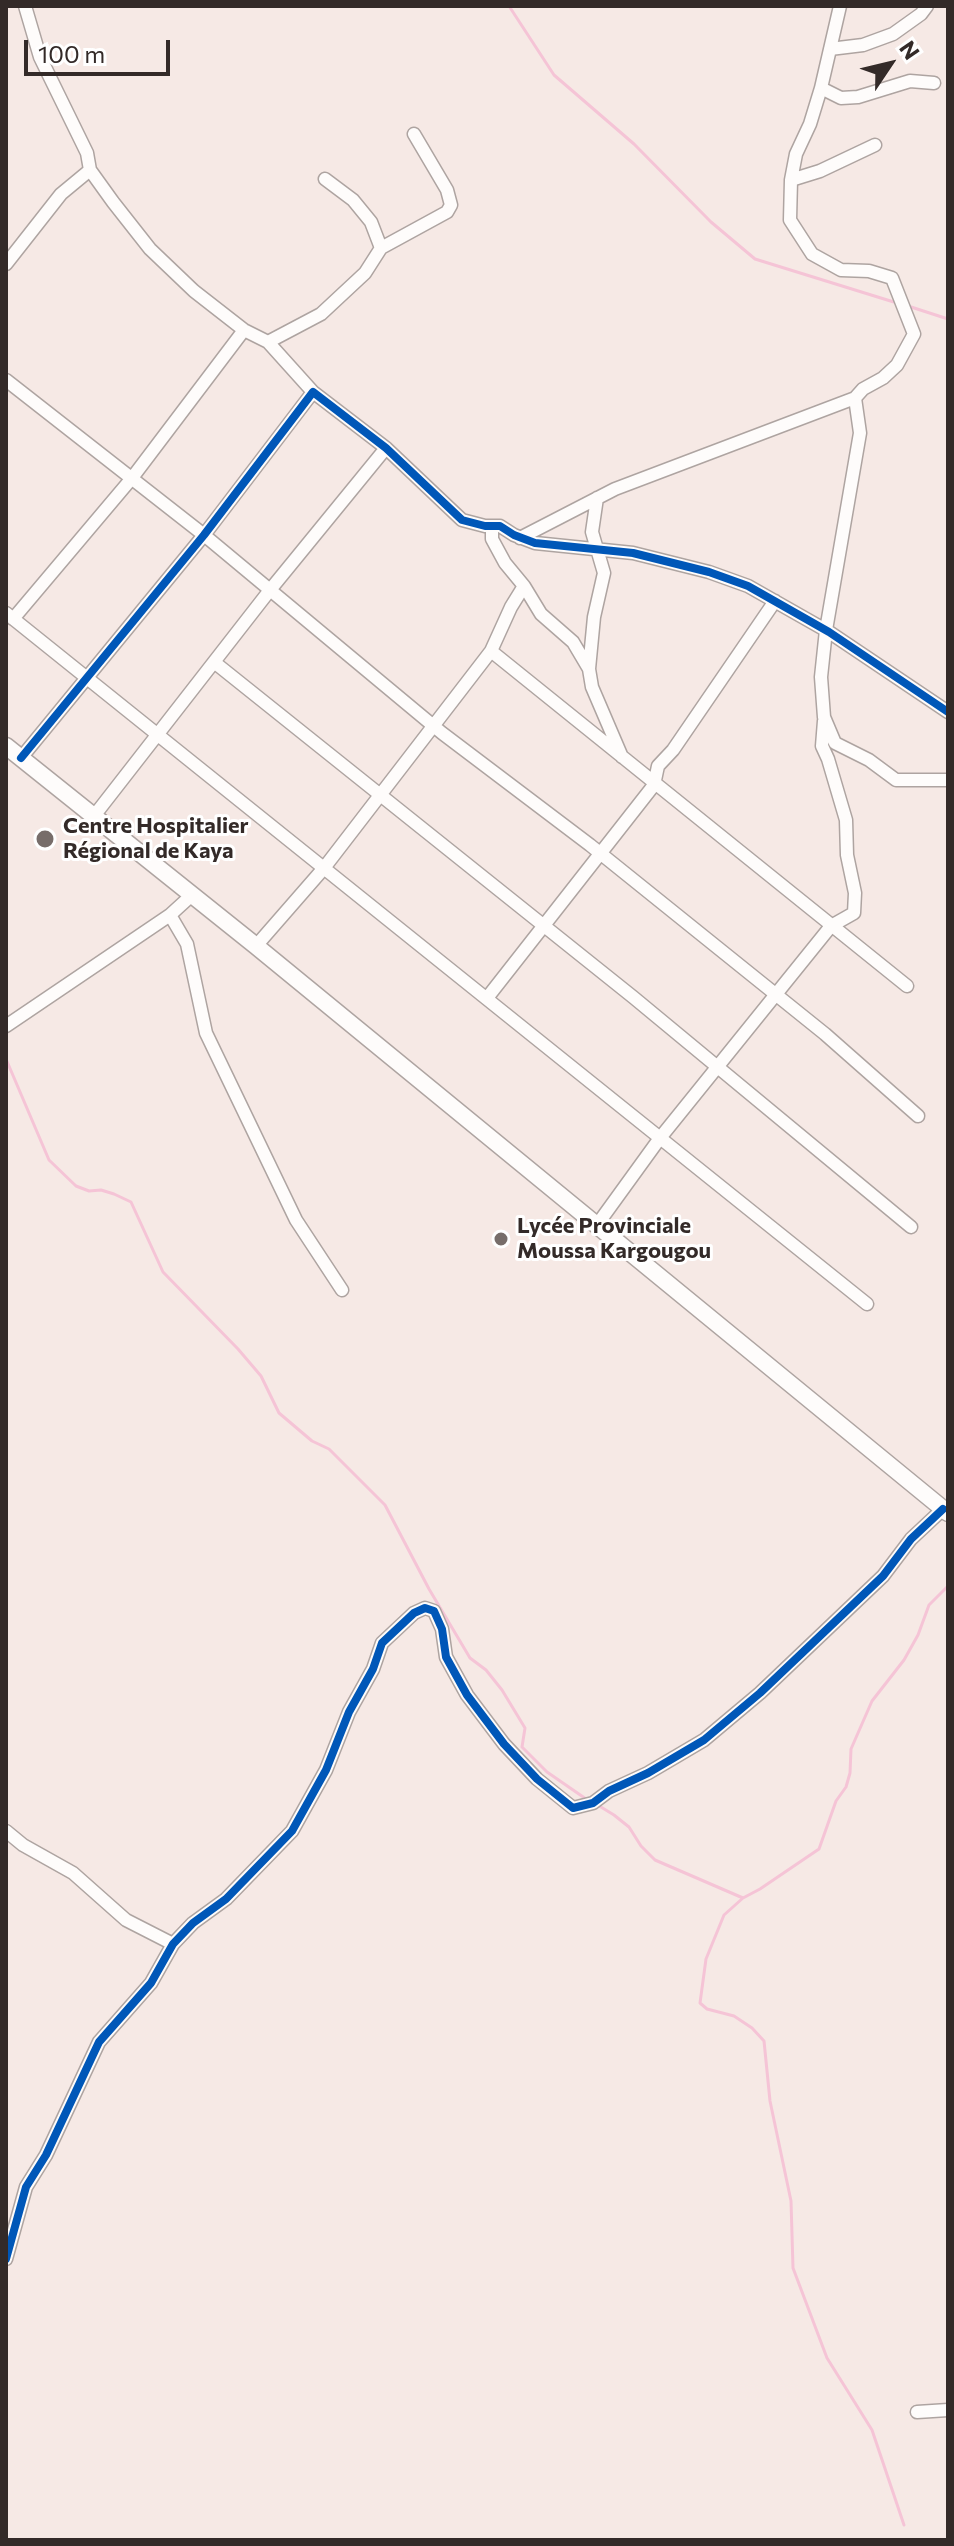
<!DOCTYPE html>
<meta charset="utf-8">
<style>
body{margin:0}
#map{position:relative;width:954px;height:2546px;overflow:hidden;background:#f6e9e5;font-family:Commissioner,sans-serif}
canvas{display:block}
.frame{position:absolute;inset:0;border:8px solid #332a28;pointer-events:none}
.north{position:absolute;left:850px;top:24px;width:80px;height:80px;-webkit-text-stroke:6px #fff;paint-order:stroke;rotate:55deg;font-size:22px;font-weight:700;line-height:32px;text-align:center;color:#332a28}
.north::after{content:'';display:block;margin:auto;width:28px;height:36px;background:#332a28;clip-path:polygon(50% 0,100% 100%,50% 72%,0 100%)}
.scale{position:absolute;left:24px;top:40px;width:146px;height:36px;box-sizing:border-box;border:4px solid #332a28;border-top:0;padding-left:10px;font-size:24px;line-height:28px;white-space:nowrap;color:#332a28;-webkit-text-stroke:6px #fff;paint-order:stroke}
</style>
<div id="map">
<canvas width="954" height="2546"></canvas>
<div class="frame"></div>
<div class="north">N</div>
<div class="scale">100 m</div>
</div>
<script>
const c = document.querySelector('canvas').getContext('2d');
c.lineJoin = 'round';
const toPath = rows => new Path2D(rows.map(r => 'M' + r).join(''));
function strokePath(path, color, width, dash) { c.strokeStyle = color; c.lineWidth = width; c.lineCap = dash ? 'butt' : 'round'; c.setLineDash(dash || []); c.stroke(path); }
function label(font, color, halo, rows, align = 'center') {
  c.font = font + ' Commissioner,sans-serif'; c.lineWidth = 6; c.setLineDash([]); c.textBaseline = 'middle'; c.strokeStyle = halo; c.fillStyle = color; for (const [text, x, y, turn = 0] of rows) {
    c.save(); c.translate(x, y); c.rotate((+turn || 0) * Math.PI / 180); c.textAlign = isNaN(turn) ? turn : align; if (halo) c.strokeText(text, 0, 0); c.fillText(text, 0, 0); c.restore();
  }
}
const stream = toPath([
 [509,6,554,75,634,144,711,222,755,259,897,303],
 [908,306,948,319],
 [6,1059,49,1160,76,1186,89,1191,101,1190,114,1194,131,1202,163,1272,238,1349,261,1376,279,1413,312,1441,329,1449,385,1505,429,1589,470,1658,486,1670,502,1690,525,1728,522,1747,547,1772,589,1801],
 [596,1804,614,1815,629,1827,641,1846,655,1860,743,1898],
 [904,2525,872,2430,827,2358,793,2268,791,2201,770,2101,764,2041,752,2028,734,2016,707,2009,700,2003,706,1959,724,1915,743,1898,760,1889,819,1849,836,1801,846,1787,850,1773,851,1749,872,1701,904,1660,918,1635,929,1605,948,1586]
]);
const minor = toPath([
 [25,6,40,57,87,153,90,170,113,202,150,249,194,291,244,330,268,342,313,392],
 [840,6,821,88,810,124,796,154,791,180,790,220,812,254,841,270,869,271,892,278,914,334,897,365,883,378,863,389,855,398],
 [830,49,863,45,893,34,921,14,927,6],
 [821,88,841,98,858,97,910,81,934,83],
 [325,179,353,200,371,222,381,248],
 [791,180,820,171,875,145],
 [6,264,61,194,90,170],
 [268,342,321,314,365,273,381,248,447,212,451,205,447,190,414,134],
 [6,380,204,535,442,733,590,845,825,1034,918,1116],
 [520,538,615,489,855,398,860,433,826,630,821,677,824,717,835,743,869,760,896,780,948,780],
 [524,586,541,614,573,642,589,669,592,687,622,757],
 [6,613,867,1304],
 [13,619,132,478,244,330],
 [491,651,907,986],
 [214,662,633,997,911,1227],
 [589,669,594,617,604,573,592,532,597,498],
 [21,758,204,535,313,392,386,448,462,520,485,526,500,526,514,535,535,543,633,553,709,572,748,586,829,632,948,712],
 [94,816,270,590,386,448],
 [170,915,187,944,206,1033,296,1220,342,1290],
 [256,946,324,868,491,651,511,607,524,586,505,563,492,539,492,526],
 [487,998,654,785,658,766,673,750,775,601],
 [6,1026,170,915,193,894],
 [597,1225,660,1138,831,926,854,913,855,893,847,855,846,820,828,759,822,746,824,721],
 [6,1831,23,1845,73,1873,126,1920,173,1944],
 [6,2259,26,2187,46,2155,99,2042,151,1983,173,1944,193,1923,226,1899,292,1831,326,1770,349,1712,373,1669,382,1643,414,1613,425,1608,434,1611,442,1629,446,1657,467,1695,504,1744,537,1779,573,1808,593,1803,609,1791,648,1773,704,1740,760,1693,883,1576,911,1539,943,1509],
 [917,2412,948,2410]
]);
const major = toPath([
 [6,746,256,946,948,1513]
]);
const cycleway = toPath([
 [21,758,204,535,313,392,386,448,462,520,485,526,500,526,514,535,535,543,633,553,709,572,748,586,829,632,948,712],
 [6,2259,26,2187,46,2155,99,2042,151,1983,173,1944,193,1923,226,1899,292,1831,326,1770,349,1712,373,1669,382,1643,414,1613,425,1608,434,1611,442,1629,446,1657,467,1695,504,1744,537,1779,573,1808,593,1803,609,1791,648,1773,704,1740,760,1693,883,1576,911,1539,943,1509]
]);
const markers = [
 [45,839,10,"#776d6a"],
 [501,1239,8,"#776d6a"]
];
const poiNames = [
 ["Centre Hospitalier",63,826],
 ["Régional de Kaya",63,851],
 ["Lycée Provinciale",517,1226],
 ["Moussa Kargougou",517,1251]
];
strokePath(stream, '#f5c4d6', 3);
strokePath(minor, '#aea4a1', 15);
strokePath(major, '#aea4a1', 19);
strokePath(minor, '#fefcfb', 12);
strokePath(major, '#fefcfb', 16);
strokePath(cycleway, '#0057b8', 8);
for (const [x, y, r, color] of markers) { const dot = new Path2D(); dot.arc(x, y, r, 0, 2 * Math.PI); c.fillStyle = color; c.fill(dot); strokePath(dot, '#fff', 3); }
label('bold 22px', '#332a28', '#fff', poiNames, 'left');
</script>
